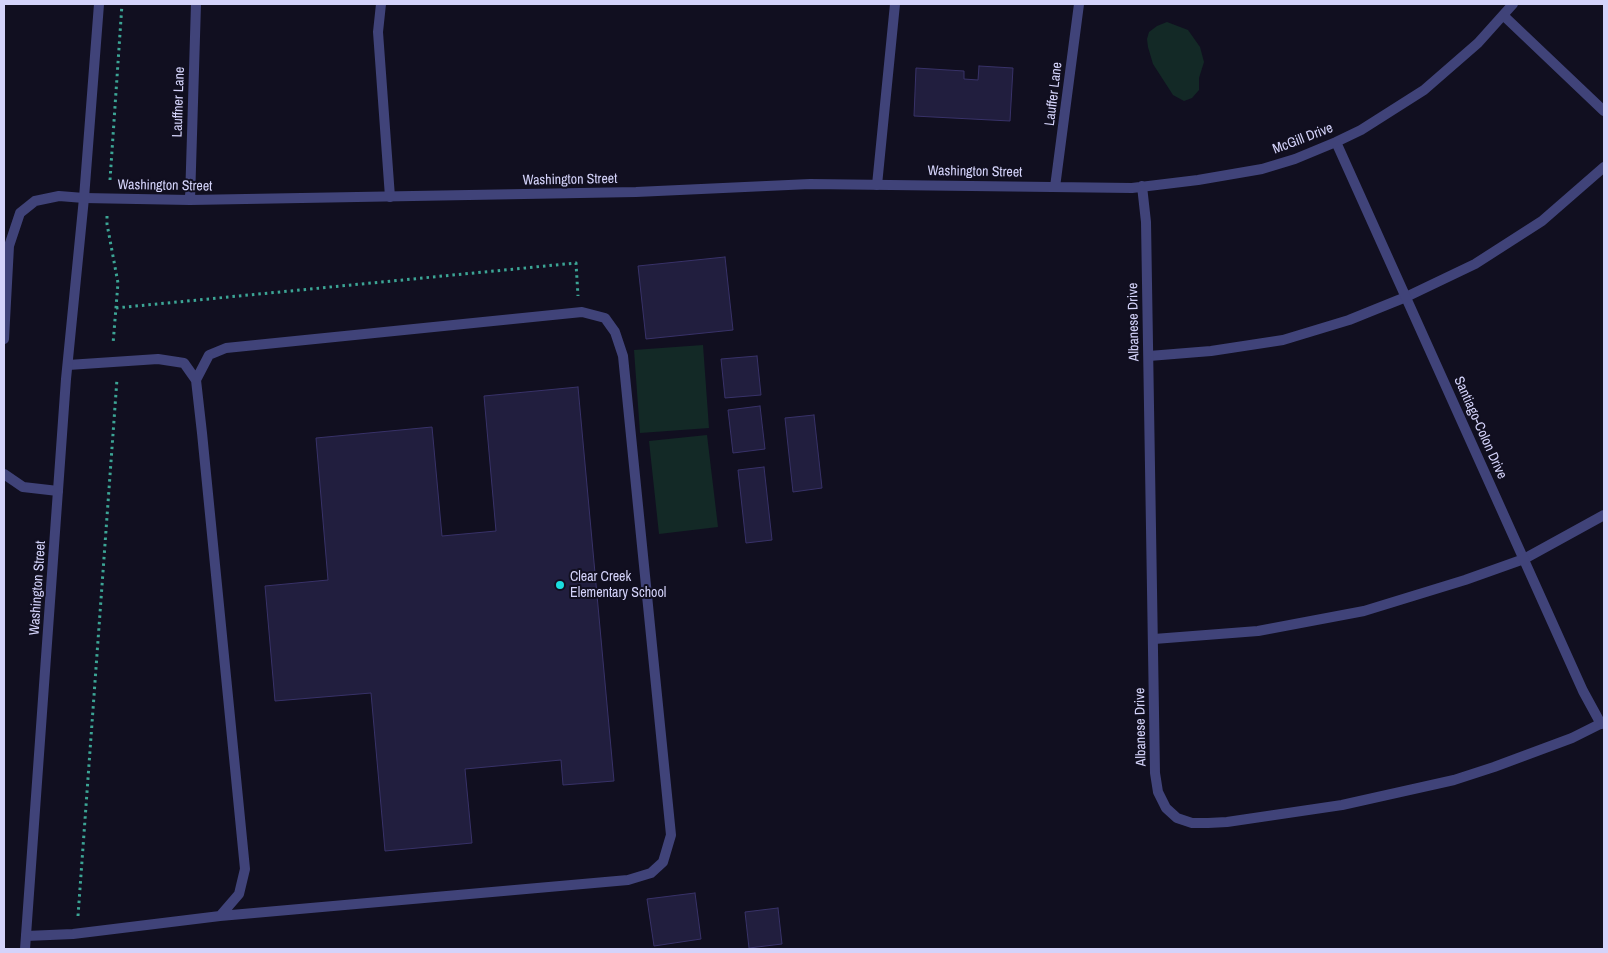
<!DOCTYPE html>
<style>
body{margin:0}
#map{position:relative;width:1608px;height:953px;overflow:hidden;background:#110f20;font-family:"Archivo Narrow",sans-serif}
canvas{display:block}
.frame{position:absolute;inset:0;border:5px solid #d4d3fa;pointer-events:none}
</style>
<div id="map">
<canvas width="1608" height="953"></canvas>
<div class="frame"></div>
</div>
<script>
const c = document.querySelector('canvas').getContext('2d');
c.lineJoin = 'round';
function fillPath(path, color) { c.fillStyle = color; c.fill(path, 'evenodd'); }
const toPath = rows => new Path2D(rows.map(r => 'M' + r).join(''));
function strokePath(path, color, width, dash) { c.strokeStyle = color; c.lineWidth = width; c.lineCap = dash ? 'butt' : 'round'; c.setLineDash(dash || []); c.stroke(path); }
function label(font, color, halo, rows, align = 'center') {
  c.font = font + ' "Archivo Narrow",sans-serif'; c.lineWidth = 4; c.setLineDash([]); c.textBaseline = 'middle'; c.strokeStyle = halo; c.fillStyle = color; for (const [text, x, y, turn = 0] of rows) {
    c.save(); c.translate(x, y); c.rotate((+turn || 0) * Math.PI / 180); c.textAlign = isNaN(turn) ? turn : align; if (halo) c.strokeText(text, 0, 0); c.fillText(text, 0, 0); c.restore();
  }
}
const green = toPath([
 [1167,22,1188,30,1200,47,1204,62,1199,78,1199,90,1192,98,1184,101,1173,95,1153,64,1148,47,1147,39,1149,32,1157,26],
 [703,345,709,428,640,433,634,350],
 [707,435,718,527,659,534,649,441]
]);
const building = toPath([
 [979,66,1013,68,1010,121,914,116,916,68,964,71,964,79,978,80,979,66],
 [725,257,733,330,646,339,638,266,725,257],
 [757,356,761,395,725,398,721,359,757,356],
 [578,387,614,781,563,785,561,760,465,769,472,843,385,851,371,693,275,701,265,586,328,580,316,438,432,427,442,536,496,531,484,396,578,387],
 [760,406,765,449,733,453,728,410,760,406],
 [814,415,822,488,793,492,785,418,814,415],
 [764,467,772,540,746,543,738,470,764,467],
 [695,893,701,939,654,946,647,899,695,893],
 [778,908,782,944,749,948,745,912,778,908]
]);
const path = toPath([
 [110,180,122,4],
 [107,216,107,224,118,283,113,344],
 [116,308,576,263,578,296],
 [78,916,117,379]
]);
const service = toPath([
 [381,4,378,32,390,197],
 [877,185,895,4],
 [4,339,9,246,20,213,35,201,59,196,84,198],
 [1149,356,1211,351,1283,340,1349,320,1406,297,1475,264,1542,221,1604,167],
 [196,380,209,355,226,348,582,312,605,318,615,332,623,356,671,835,663,862,651,873,628,880,220,916],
 [4,474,23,487,58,491],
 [1154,639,1258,631,1364,611,1465,580,1524,559,1604,515],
 [26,936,73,934,220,916,239,894,245,869,202,433,196,380,184,363,158,359,68,365]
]);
const minor = toPath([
 [1504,16,1604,111],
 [1336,142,1583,691,1601,724],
 [1142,186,1146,222,1155,773,1158,792,1166,808,1177,818,1192,823,1208,823,1227,822,1342,805,1454,780,1494,767,1572,738,1604,722],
 [1055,187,1079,4],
 [84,198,190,200,636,192,810,184,1132,188,1198,180,1262,169,1295,159,1336,142,1361,130,1424,90,1478,43,1513,4],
 [190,200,196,4]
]);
const tertiary = toPath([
 [25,949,66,379,84,198,99,4]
]);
const markers = [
 [560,585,5,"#1adddf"]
];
const streetNames = [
 ["Lauffer Lane",1054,94,-83],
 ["Lauffner Lane",179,102,-88],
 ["McGill Drive",1303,139,-21],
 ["Washington Street",975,172,1],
 ["Washington Street",570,180,-1],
 ["Washington Street",165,186,1],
 ["Albanese Drive",1134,322,-91],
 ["Santiago-Colon Drive",1480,428,66],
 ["Washington Street",38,588,-86],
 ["Albanese Drive",1141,727,-91]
];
const poiNames = [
 ["Clear Creek",570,577],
 ["Elementary School",570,593]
];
fillPath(green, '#132926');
fillPath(building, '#211e3e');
strokePath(building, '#383268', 1);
strokePath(path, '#3ca595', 3, [2.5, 4]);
strokePath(service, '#404379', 10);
strokePath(minor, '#404379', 10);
strokePath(tertiary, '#404379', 10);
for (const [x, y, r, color] of markers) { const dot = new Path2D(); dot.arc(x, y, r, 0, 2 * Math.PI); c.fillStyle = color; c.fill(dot); strokePath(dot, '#110f20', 2); }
label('14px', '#d4d3fa', '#110f20', streetNames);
label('14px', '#d4d3fa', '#110f20', poiNames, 'left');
</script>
